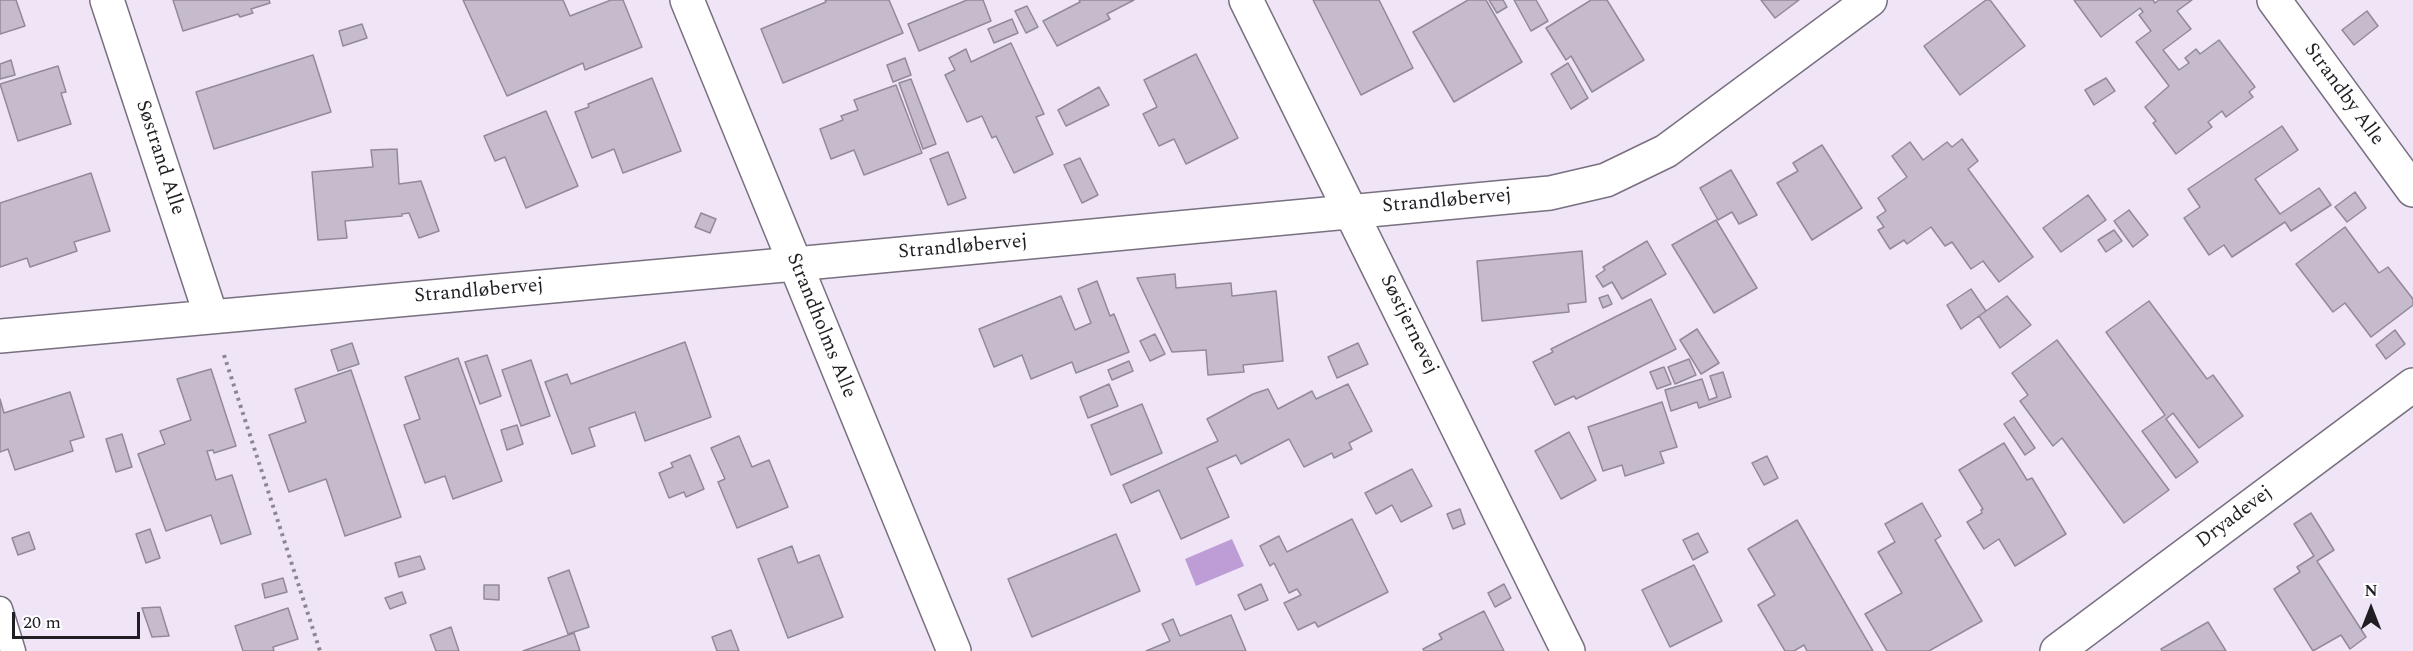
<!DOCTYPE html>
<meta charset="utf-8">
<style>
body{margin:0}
#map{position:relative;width:2413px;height:651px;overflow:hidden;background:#efe5f7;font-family:Spectral,serif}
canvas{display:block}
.north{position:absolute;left:2341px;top:579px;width:60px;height:60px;-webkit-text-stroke:4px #fff;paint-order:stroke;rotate:0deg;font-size:16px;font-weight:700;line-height:24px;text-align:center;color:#201d23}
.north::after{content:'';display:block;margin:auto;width:21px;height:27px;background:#201d23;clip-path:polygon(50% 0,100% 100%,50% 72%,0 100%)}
.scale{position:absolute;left:12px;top:612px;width:128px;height:27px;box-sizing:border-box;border:3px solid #201d23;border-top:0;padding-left:8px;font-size:18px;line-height:21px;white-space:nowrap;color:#201d23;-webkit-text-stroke:4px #fff;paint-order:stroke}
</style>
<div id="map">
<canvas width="2413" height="651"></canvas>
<div class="north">N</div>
<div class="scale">20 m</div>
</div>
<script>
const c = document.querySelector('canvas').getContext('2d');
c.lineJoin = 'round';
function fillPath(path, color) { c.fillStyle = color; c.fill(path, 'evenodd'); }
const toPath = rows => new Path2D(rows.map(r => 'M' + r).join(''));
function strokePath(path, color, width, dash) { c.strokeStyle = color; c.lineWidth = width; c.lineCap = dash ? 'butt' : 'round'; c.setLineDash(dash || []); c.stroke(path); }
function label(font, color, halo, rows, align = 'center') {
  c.font = font + ' Spectral,serif'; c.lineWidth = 5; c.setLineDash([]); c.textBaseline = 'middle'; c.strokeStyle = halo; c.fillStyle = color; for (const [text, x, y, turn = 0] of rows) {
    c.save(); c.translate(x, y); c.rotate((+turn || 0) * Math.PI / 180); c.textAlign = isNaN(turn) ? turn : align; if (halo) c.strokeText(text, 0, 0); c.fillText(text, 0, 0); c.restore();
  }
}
const water = toPath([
 [1232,539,1244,566,1196,586,1185,559]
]);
const building = toPath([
 [0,0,16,0,25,26,0,34,0,0],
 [173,0,269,0,270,3,251,9,253,13,240,17,238,14,183,31,173,0],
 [463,0,563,0,570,16,611,0,623,0,642,47,585,70,583,63,507,96,463,0],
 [825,0,889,0,903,33,783,83,761,29,826,2,825,0],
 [967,0,983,0,991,21,919,51,908,24,967,0],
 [1079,0,1134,0,1107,14,1110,19,1057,46,1043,21,1080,2,1079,0],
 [1313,0,1379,0,1413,68,1361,95,1313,0],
 [1468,0,1486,0,1522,62,1454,102,1413,32,1468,0],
 [1489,0,1503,0,1507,7,1497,13,1489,0],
 [1514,0,1536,0,1548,21,1531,31,1514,0],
 [1591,0,1607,0,1644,60,1592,92,1571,56,1566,60,1546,28,1591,0],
 [1761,0,1799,0,1775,18,1761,0],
 [1986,0,1990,0,2025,46,1960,95,1924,46,1986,0],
 [2074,0,2153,0,2155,3,2159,0,2192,0,2177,11,2191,29,2163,50,2179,70,2189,63,2185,58,2196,49,2200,54,2219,40,2255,87,2249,92,2253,97,2226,117,2222,111,2208,122,2212,127,2176,154,2153,123,2156,121,2145,107,2169,86,2136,42,2151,31,2139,15,2143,12,2140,8,2101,37,2074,0],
 [1027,6,1038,27,1026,33,1015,11,1027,6],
 [2367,11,2378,26,2354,45,2342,30,2367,11],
 [1012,19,1018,33,994,43,988,29,1012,19],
 [362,24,367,38,343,46,339,31,362,24],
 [1011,43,1044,114,1036,117,1053,154,1014,173,996,136,992,138,982,116,967,122,945,75,955,70,949,58,966,49,971,62,1011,43],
 [1196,54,1238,138,1186,164,1174,139,1159,146,1143,114,1157,107,1144,80,1196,54],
 [313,55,331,112,214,149,196,92,313,55],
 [905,58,911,75,893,82,887,65,905,58],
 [11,60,15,75,0,79,0,64,11,60],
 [1568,63,1588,98,1571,109,1551,74,1568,63],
 [58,66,66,92,61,93,71,124,18,141,0,84,58,66],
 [652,78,681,151,623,173,614,149,592,158,575,112,589,107,588,104,652,78],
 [2106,78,2115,91,2094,105,2085,90,2106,78],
 [911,79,936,144,923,149,899,83,911,79],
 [896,85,922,153,864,175,854,150,831,159,820,129,843,120,841,116,858,110,854,100,896,85],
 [1099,87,1109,105,1066,126,1058,110,1099,87],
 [546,111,578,186,526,208,505,157,495,161,484,136,546,111],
 [2282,126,2298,150,2255,179,2280,214,2319,188,2331,205,2291,231,2285,222,2232,257,2224,245,2209,255,2184,218,2200,207,2188,189,2282,126],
 [1962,139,1978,161,1968,169,2033,257,1999,282,1983,261,1971,269,1952,242,1945,246,1931,227,1907,244,1904,240,1890,249,1878,230,1884,227,1877,217,1886,211,1878,198,1907,177,1892,156,1910,142,1923,160,1947,142,1952,147,1962,139],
 [1822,145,1862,208,1812,240,1777,183,1798,171,1793,163,1822,145],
 [397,149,399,184,421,181,439,231,419,238,409,213,402,214,402,216,345,221,347,238,318,240,312,172,373,167,371,150,397,149],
 [948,152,966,198,948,205,930,159,948,152],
 [1080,158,1098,195,1082,203,1064,165,1080,158],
 [1731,170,1757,215,1739,224,1732,212,1718,220,1700,188,1731,170],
 [91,173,110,231,74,242,77,251,30,267,27,258,0,267,0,203,91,173],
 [2355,192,2366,208,2347,222,2335,207,2355,192],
 [2088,195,2106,220,2061,252,2043,228,2088,195],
 [2129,210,2148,235,2133,247,2114,221,2129,210],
 [701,213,716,219,710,233,695,227,701,213],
 [1716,220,1757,288,1714,313,1672,245,1716,220],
 [2345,227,2379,273,2388,267,2413,299,2413,305,2371,337,2345,303,2333,312,2296,264,2345,227],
 [2114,230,2122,241,2106,252,2098,240,2114,230],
 [1647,241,1666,274,1622,299,1612,282,1603,287,1596,276,1605,270,1603,267,1647,241],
 [1582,251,1586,302,1568,304,1569,312,1482,321,1477,261,1582,251],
 [1175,274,1176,288,1231,283,1232,296,1276,291,1283,361,1243,365,1244,372,1208,375,1206,350,1172,352,1137,278,1175,274],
 [1097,281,1110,316,1114,314,1129,352,1076,373,1072,362,1031,379,1022,355,994,367,979,329,1061,296,1075,330,1091,323,1078,289,1097,281],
 [1971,289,1986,311,1961,329,1947,305,1971,289],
 [1608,295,1612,304,1603,308,1599,298,1608,295],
 [2007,296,2031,325,2000,348,1979,316,2007,296],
 [1651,299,1676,349,1576,399,1574,396,1555,405,1533,362,1553,352,1551,349,1651,299],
 [2149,301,2207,379,2213,375,2243,416,2199,448,2173,413,2166,419,2198,462,2176,478,2142,431,2165,415,2106,332,2149,301],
 [1697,329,1719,363,1701,374,1680,340,1697,329],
 [2395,330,2405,344,2386,359,2376,345,2395,330],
 [1155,334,1165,354,1150,361,1140,341,1155,334],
 [2057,340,2169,490,2124,523,2062,438,2053,446,2020,401,2028,395,2012,373,2057,340],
 [685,342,711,417,645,441,635,412,589,428,595,446,572,454,545,382,567,374,571,384,685,342],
 [352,343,359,364,338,371,331,350,352,343],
 [1358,343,1368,364,1337,378,1328,357,1358,343],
 [487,355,501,396,480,404,465,362,487,355],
 [458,358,502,481,453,499,445,476,425,483,404,425,420,419,405,377,458,358],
 [1689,359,1696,375,1675,384,1668,367,1689,359],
 [531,360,550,416,521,426,502,370,531,360],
 [1129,361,1133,371,1112,380,1108,370,1129,361],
 [1664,367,1671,384,1657,389,1650,372,1664,367],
 [211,369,236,446,214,453,213,450,207,451,216,480,232,475,251,534,221,544,211,515,166,531,138,454,165,444,160,431,191,420,177,379,211,369],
 [351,370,401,517,345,536,326,479,289,492,269,435,306,422,295,389,351,370],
 [1723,372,1731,397,1699,408,1697,402,1671,411,1665,390,1702,379,1709,400,1717,397,1710,376,1723,372],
 [1109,384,1118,406,1088,418,1080,397,1109,384],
 [1348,384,1372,431,1349,443,1352,449,1334,458,1332,453,1304,467,1289,439,1241,464,1236,455,1207,468,1229,517,1181,539,1159,490,1131,503,1123,485,1218,441,1207,419,1253,394,1268,389,1278,409,1312,391,1316,399,1348,384],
 [70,392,84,437,70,441,73,451,15,470,8,449,0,452,0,399,4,413,70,392],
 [1662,402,1677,447,1660,452,1664,463,1625,476,1622,465,1603,471,1588,427,1662,402],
 [1142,404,1162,453,1111,475,1091,425,1142,404],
 [2014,417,2035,448,2025,455,2004,424,2014,417],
 [517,425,523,444,507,450,501,430,517,425],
 [1569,432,1596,480,1561,499,1535,451,1569,432],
 [122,434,132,467,116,472,106,439,122,434],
 [739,436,752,467,769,460,788,507,737,528,718,482,725,479,711,448,739,436],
 [2004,443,2027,480,2032,478,2066,534,2015,566,1999,539,1984,549,1967,522,1982,513,1981,510,1983,509,1959,470,2004,443],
 [690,455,704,489,686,497,684,492,669,498,659,473,673,467,671,463,690,455],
 [1767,456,1778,478,1764,485,1752,463,1767,456],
 [1412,469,1432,506,1401,522,1392,505,1376,514,1365,493,1412,469],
 [1922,503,1941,536,1935,540,1982,621,1929,651,1887,651,1865,614,1902,593,1878,552,1895,542,1885,524,1922,503],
 [1460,509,1465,524,1453,529,1447,514,1460,509],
 [2311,513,2334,550,2317,561,2366,637,2350,649,2341,635,2313,651,2274,589,2300,572,2297,567,2314,556,2294,524,2311,513],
 [1352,519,1388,592,1318,627,1315,622,1298,630,1284,603,1301,595,1297,589,1289,593,1274,563,1270,566,1260,546,1279,536,1287,552,1352,519],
 [1797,520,1873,651,1807,651,1804,645,1794,651,1785,651,1758,605,1775,595,1748,549,1797,520],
 [150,529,160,558,146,563,136,534,150,529],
 [29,532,35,549,18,555,12,538,29,532],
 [1698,533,1708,552,1693,560,1683,540,1698,533],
 [1116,534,1140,591,1032,637,1008,579,1116,534],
 [792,546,798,563,819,555,843,617,788,638,758,559,792,546],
 [420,556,425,569,399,577,395,563,420,556],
 [1694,565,1722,621,1670,647,1642,590,1694,565],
 [569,570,589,627,568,634,548,578,569,570],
 [283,578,287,592,265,598,262,584,283,578],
 [1261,584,1268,600,1245,610,1238,595,1261,584],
 [1504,584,1511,598,1495,607,1488,593,1504,584],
 [484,585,499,585,499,600,484,599,484,585],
 [402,592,406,603,390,609,385,598,402,592],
 [160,607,169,636,152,637,142,608,160,607],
 [288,608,298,639,273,647,274,651,243,651,235,626,288,608],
 [1484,611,1504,651,1424,651,1423,649,1442,639,1439,634,1484,611],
 [1231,615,1246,651,1146,651,1170,641,1162,624,1173,619,1180,636,1231,615],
 [2208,622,2226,651,2162,651,2161,649,2208,622],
 [451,627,459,651,436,651,430,635,451,627],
 [731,630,739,651,717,651,712,637,731,630],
 [574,633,580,651,523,651,574,633]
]);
const path = toPath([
 [224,355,320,651]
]);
const service = toPath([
 [0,609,13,651]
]);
const minor = toPath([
 [107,0,211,316],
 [687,0,954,651],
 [1246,0,1568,651],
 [2274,0,2413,190],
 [0,336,795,264,1550,193,1606,180,1666,151,1870,0],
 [2057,651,2413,385]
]);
const streetNames = [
 ["Strandby Alle",2343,95,54],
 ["Søstrand Alle",159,158,72],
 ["Strandløbervej",1447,202,-5],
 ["Strandløbervej",963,248,-5],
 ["Strandløbervej",479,292,-5],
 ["Søstjernevej",1408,325,64],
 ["Strandholms Alle",820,326,68],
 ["Dryadevej",2235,518,-37]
];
fillPath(water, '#be9cd6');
fillPath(building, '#c5bbcc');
strokePath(building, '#93899a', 1.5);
strokePath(service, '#786f7f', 27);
strokePath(minor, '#786f7f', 36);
strokePath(path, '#8d8793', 4, [3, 4.5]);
strokePath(service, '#fff', 24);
strokePath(minor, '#fff', 33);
label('20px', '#201d23', '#fff', streetNames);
</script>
